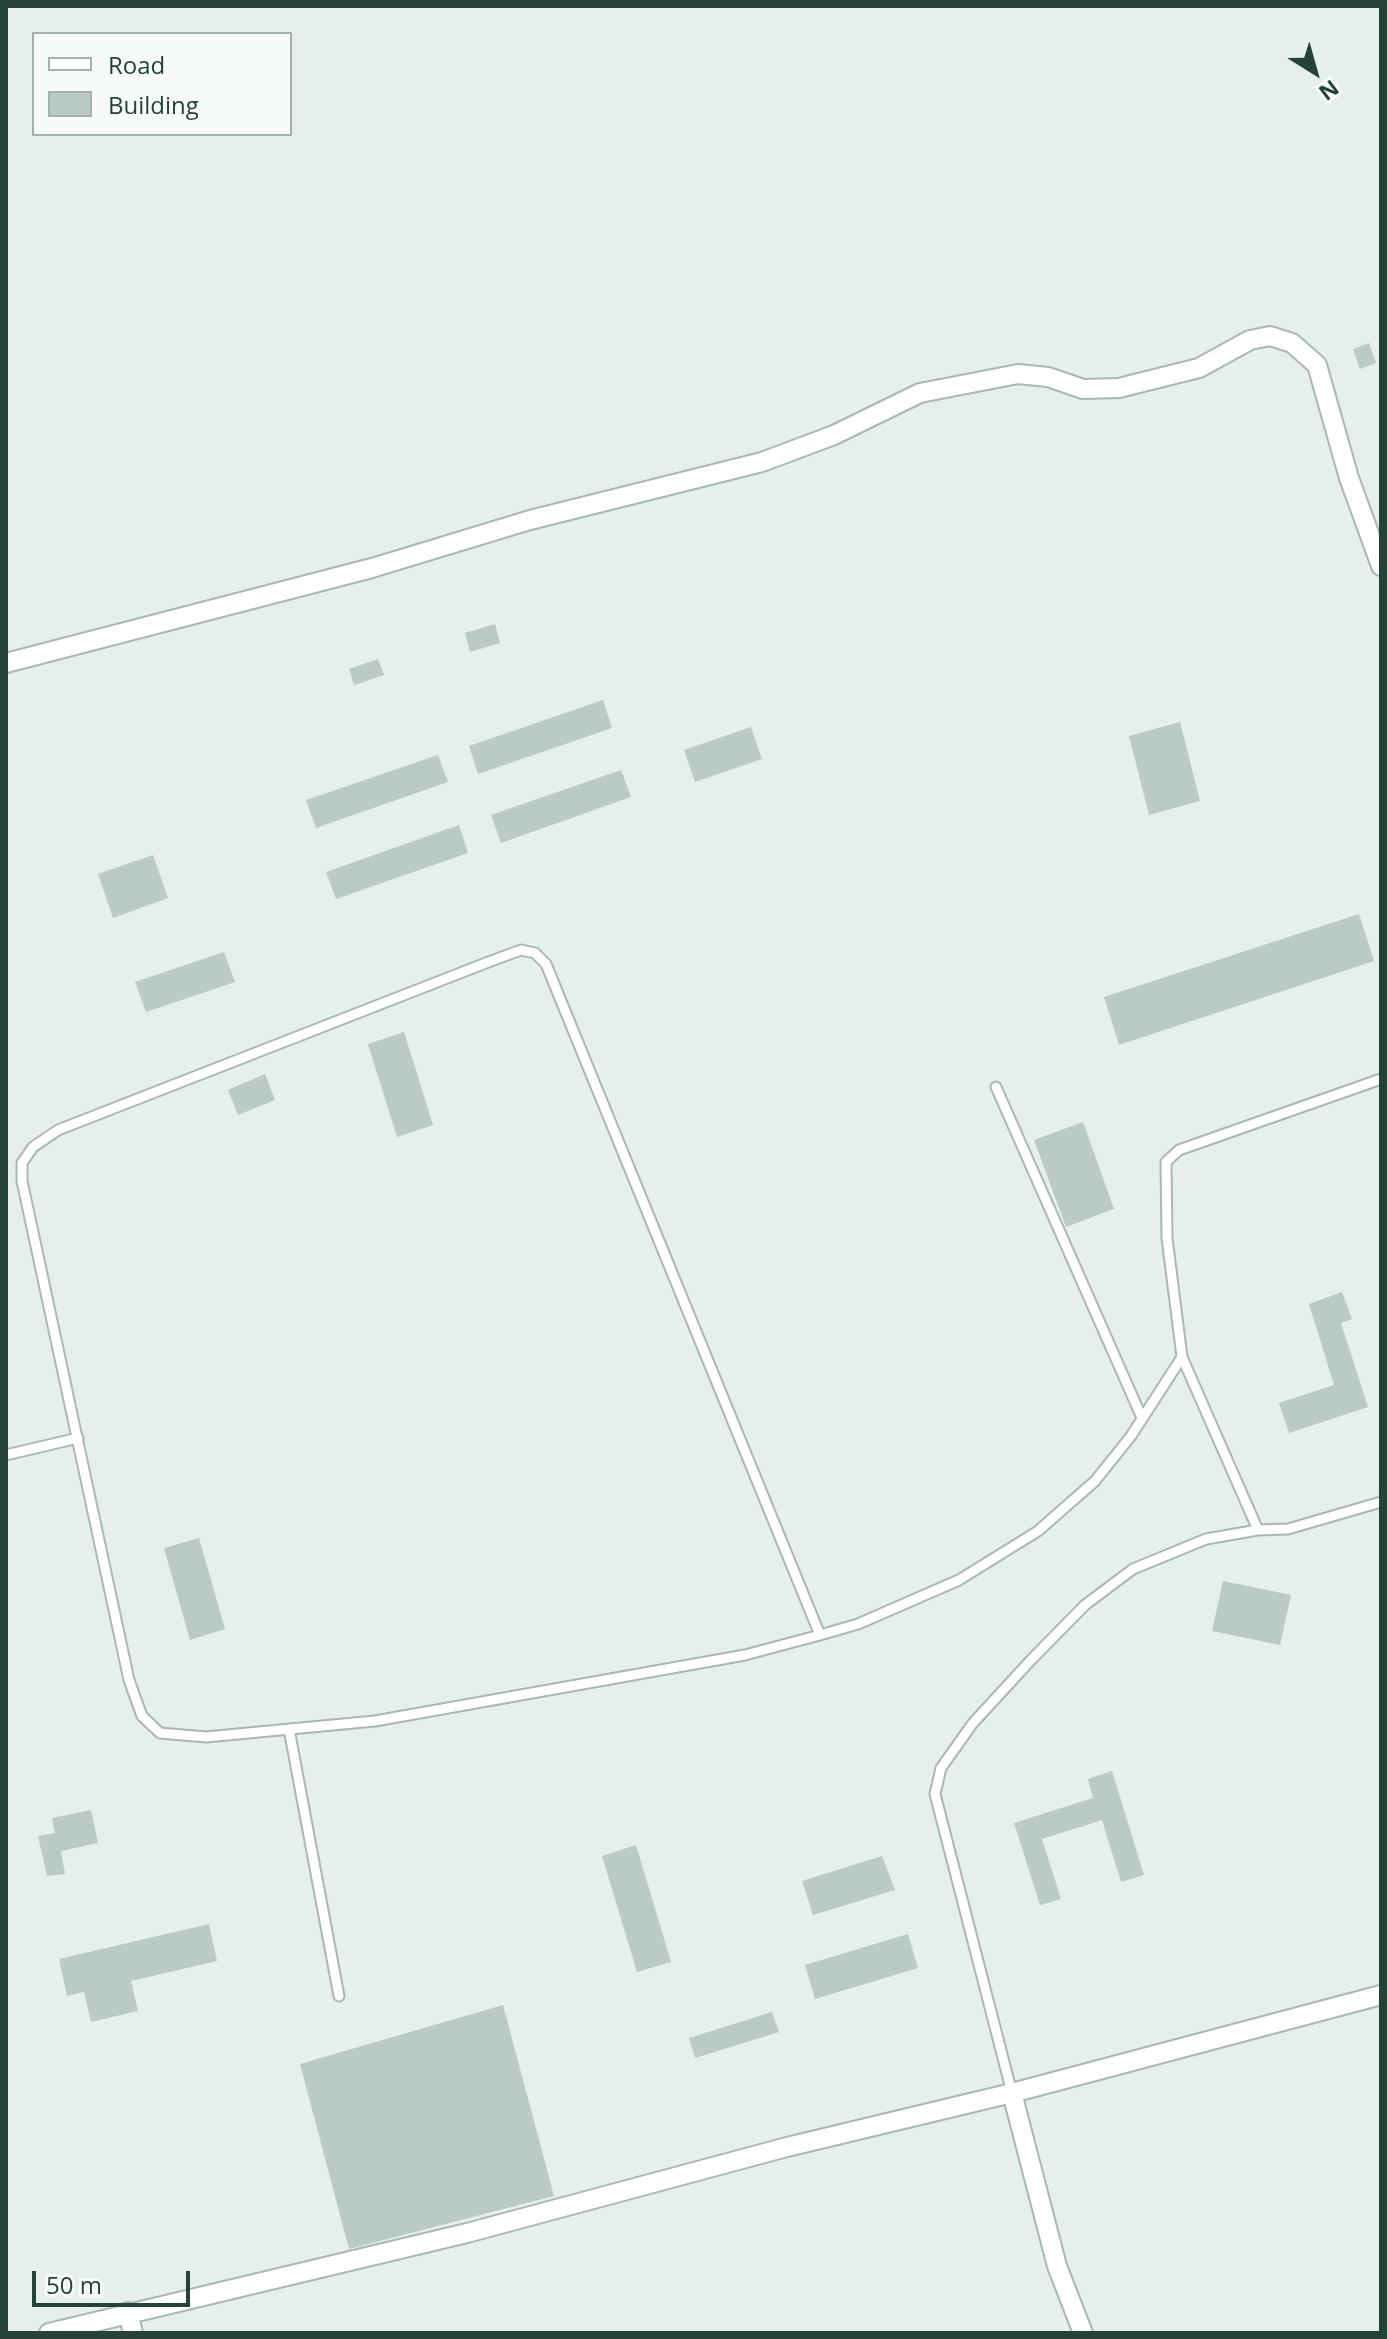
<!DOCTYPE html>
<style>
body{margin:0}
#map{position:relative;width:1387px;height:2339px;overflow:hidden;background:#e6efeb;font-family:"Open Sans",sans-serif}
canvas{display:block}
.frame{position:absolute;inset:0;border:8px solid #24423a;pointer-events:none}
.legend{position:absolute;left:32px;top:32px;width:260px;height:104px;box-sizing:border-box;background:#f7fbf9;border:2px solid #a3b1ad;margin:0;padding:10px 14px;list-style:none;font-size:24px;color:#24423a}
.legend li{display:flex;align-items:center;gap:16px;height:40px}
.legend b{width:40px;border:2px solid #a3b1ad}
.north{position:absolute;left:1275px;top:32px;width:80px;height:80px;-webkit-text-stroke:6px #f7fbf9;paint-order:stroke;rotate:143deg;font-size:22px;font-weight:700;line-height:32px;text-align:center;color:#24423a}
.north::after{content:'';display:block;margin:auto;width:28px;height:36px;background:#24423a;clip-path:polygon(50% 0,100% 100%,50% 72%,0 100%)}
.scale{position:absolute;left:32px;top:2271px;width:158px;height:36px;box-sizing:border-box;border:4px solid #24423a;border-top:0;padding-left:10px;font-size:24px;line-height:28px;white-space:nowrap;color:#24423a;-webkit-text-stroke:6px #f7fbf9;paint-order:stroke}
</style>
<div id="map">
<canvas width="1387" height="2339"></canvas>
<div class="frame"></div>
<ul class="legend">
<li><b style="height:10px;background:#fff"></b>Road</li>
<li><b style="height:22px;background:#bbcac4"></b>Building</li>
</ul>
<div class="north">N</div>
<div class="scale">50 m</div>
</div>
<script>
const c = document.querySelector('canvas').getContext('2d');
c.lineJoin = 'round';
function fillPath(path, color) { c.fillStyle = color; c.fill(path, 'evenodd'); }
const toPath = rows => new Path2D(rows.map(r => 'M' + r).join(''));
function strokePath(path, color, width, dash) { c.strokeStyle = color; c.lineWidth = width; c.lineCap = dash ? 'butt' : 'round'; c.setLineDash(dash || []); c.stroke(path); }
const building = toPath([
 [1369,343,1376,363,1360,369,1353,349],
 [495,624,500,643,470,652,465,633],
 [378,659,384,675,354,685,349,669],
 [603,700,612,728,478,774,469,746],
 [1180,722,1200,801,1149,815,1129,736],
 [751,727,762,759,695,782,684,750],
 [438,755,448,782,316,828,306,800],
 [621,770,631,797,501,843,491,815],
 [459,825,468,853,336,899,326,872],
 [153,855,168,898,113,918,98,874],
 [1359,914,1374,961,1119,1045,1104,997],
 [224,952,235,982,146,1012,135,982],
 [404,1032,433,1125,397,1137,368,1044],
 [265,1074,275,1100,238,1115,228,1090],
 [1083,1122,1114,1209,1066,1227,1034,1140],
 [1342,1292,1352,1319,1341,1323,1368,1407,1289,1433,1279,1403,1334,1385,1309,1304],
 [199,1538,225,1629,190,1640,164,1548],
 [1223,1581,1291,1595,1280,1645,1212,1631],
 [1112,1771,1144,1875,1121,1882,1102,1820,1042,1839,1061,1899,1040,1905,1014,1823,1093,1798,1088,1779],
 [91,1810,98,1843,61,1851,65,1874,47,1876,38,1836,55,1833,52,1818],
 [636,1845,671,1962,637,1972,602,1856],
 [882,1856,895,1890,813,1915,802,1881],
 [209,1924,217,1961,131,1981,138,2011,91,2022,84,1992,67,1996,59,1959],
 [908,1934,918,1968,815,1999,805,1965],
 [503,2005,554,2196,349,2249,300,2064],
 [772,2012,779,2032,695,2058,689,2038]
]);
const lane = toPath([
 [996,1087,1142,1418],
 [6,1455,78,1438],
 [1258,1530,1182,1357,1167,1238,1166,1162,1179,1150,1381,1079],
 [820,1635,546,964,535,953,521,950,491,961,58,1130,33,1147,22,1163,22,1181,129,1680,142,1716,160,1733,206,1737,375,1721,745,1655,820,1635,858,1624,959,1580,1038,1531,1095,1481,1131,1436,1182,1357],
 [289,1729,339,1996],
 [1012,2093,935,1794,941,1768,973,1723,1031,1660,1085,1605,1133,1569,1206,1539,1258,1530,1288,1529,1381,1502]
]);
const street = toPath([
 [6,663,372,568,530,520,762,462,834,435,920,393,1018,374,1048,377,1083,389,1119,388,1199,368,1250,340,1270,336,1292,343,1317,365,1349,478,1381,566],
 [1012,2093,1057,2266,1083,2333],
 [128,2312,133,2333],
 [49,2333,467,2233,787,2147,1012,2093,1381,1995]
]);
fillPath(building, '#bbcac4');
strokePath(lane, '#a8b8b2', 13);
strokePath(street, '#a8b8b2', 22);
strokePath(lane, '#fff', 9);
strokePath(street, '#fff', 18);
</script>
